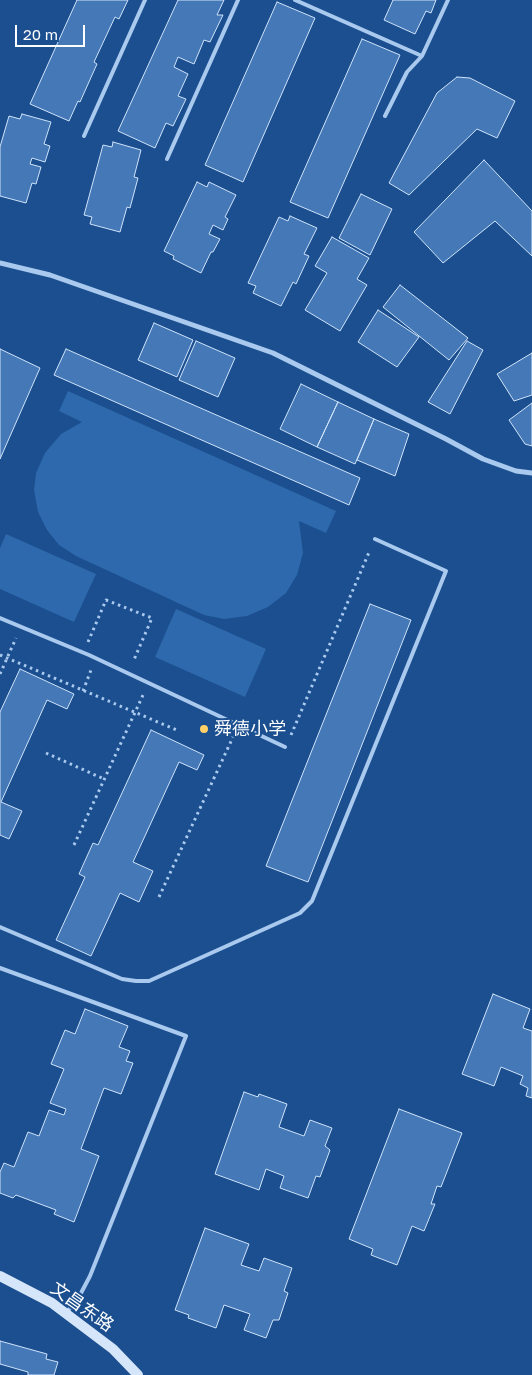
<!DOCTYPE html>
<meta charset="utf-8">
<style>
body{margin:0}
#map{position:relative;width:532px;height:1375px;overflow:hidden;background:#1b4f8f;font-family:"Golos Text",sans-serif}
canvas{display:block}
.scale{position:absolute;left:15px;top:25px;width:70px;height:22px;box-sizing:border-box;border:2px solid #fff;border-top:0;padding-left:6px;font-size:15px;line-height:18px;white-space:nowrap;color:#fff;-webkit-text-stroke:4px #1b4f8f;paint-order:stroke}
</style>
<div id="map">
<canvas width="532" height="1375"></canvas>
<div class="scale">20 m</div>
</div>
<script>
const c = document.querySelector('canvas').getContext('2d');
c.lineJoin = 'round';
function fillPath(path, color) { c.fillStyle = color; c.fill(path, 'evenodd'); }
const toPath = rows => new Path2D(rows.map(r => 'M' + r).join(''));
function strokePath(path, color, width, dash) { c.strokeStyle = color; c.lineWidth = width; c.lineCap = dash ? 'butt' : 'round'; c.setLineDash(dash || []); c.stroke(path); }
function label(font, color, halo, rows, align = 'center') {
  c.font = font + ' "Golos Text","Noto Sans SC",sans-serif'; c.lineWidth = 4; c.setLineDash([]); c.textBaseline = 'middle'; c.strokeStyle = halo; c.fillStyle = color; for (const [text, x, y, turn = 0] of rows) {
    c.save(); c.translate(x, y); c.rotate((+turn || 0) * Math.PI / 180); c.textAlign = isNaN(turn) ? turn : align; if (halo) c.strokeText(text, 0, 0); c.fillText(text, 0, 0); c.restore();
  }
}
const green = toPath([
 [68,391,336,511,326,533,299,521,303,553,297,575,286,593,268,607,247,616,224,619,204,615,76,556,59,545,47,530,38,512,34,490,36,473,45,453,61,434,82,422,59,411],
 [6,534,96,574,74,622,0,589,0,548],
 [176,609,266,649,245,697,155,657]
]);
const building = toPath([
 [77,0,128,0,119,19,115,17,94,62,97,64,80,102,78,101,69,121,30,104,77,0],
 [178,0,224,0,217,15,223,15,210,42,204,40,194,64,178,57,174,67,188,74,178,96,186,99,173,126,166,123,155,148,118,131,178,0],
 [393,0,436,0,431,13,426,11,415,34,384,20,393,0],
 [277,2,315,18,243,182,205,165,277,2],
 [362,39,400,55,328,218,290,202,362,39],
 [457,77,470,78,515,101,497,138,477,129,409,195,389,183,437,93,457,77],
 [22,114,51,122,44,144,50,146,45,162,32,158,30,164,41,167,36,184,32,183,26,203,0,196,0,147,9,116,20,119,22,114],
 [113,142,141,150,134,177,138,178,130,208,127,207,120,232,90,224,92,217,84,215,103,145,112,147,113,142],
 [484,160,532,211,532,256,495,221,443,263,414,232,484,160],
 [197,182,207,187,209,182,236,195,225,217,228,219,223,230,213,225,209,234,220,239,213,252,211,252,201,273,173,259,174,256,164,251,197,182],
 [361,194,392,209,370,255,339,238,361,194],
 [290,216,317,228,304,254,309,256,296,284,293,282,281,306,253,293,256,286,248,283,279,217,288,221,290,216],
 [332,237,369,258,357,279,367,285,340,331,305,310,327,273,315,266,332,237],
 [400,285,468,338,449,360,383,307,400,285],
 [378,310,419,337,397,367,358,342,378,310],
 [154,323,193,340,177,377,138,360,154,323],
 [196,341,235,358,218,397,179,380,196,341],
 [467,341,483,350,450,414,428,402,467,341],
 [0,349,40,368,0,459,0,349],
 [66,349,360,478,349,505,54,375,66,349],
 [532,353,532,395,514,401,497,374,532,353],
 [301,384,338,402,317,447,280,429,301,384],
 [338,402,374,419,355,464,317,447,338,402],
 [532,403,532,446,525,444,509,420,532,403],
 [374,419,409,434,395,476,357,460,374,419],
 [370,604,411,620,308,882,266,866,370,604],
 [20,669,74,694,67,709,47,700,1,802,22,811,9,839,0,835,0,712,20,669],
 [151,730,204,755,197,770,179,762,133,862,153,871,139,902,120,893,91,956,56,940,85,877,79,874,93,843,98,845,151,730],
 [493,994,530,1009,523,1028,532,1031,532,1098,526,1096,528,1088,520,1084,523,1076,501,1067,494,1086,462,1074,493,994],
 [85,1009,128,1026,119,1047,130,1051,126,1061,133,1063,121,1094,104,1088,81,1149,99,1156,74,1222,54,1214,56,1210,16,1195,13,1198,0,1193,0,1172,4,1163,14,1167,28,1132,39,1136,49,1110,64,1115,66,1109,50,1103,64,1069,51,1064,65,1030,75,1034,85,1009],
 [244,1092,258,1097,259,1094,287,1104,279,1127,304,1136,310,1120,332,1128,325,1146,330,1150,320,1177,316,1176,308,1198,280,1188,284,1176,266,1169,259,1190,215,1174,244,1092],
 [399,1109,462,1133,441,1187,437,1186,431,1204,435,1204,424,1231,412,1226,397,1265,371,1255,373,1249,349,1239,399,1109],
 [205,1228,249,1244,241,1265,259,1271,264,1258,292,1268,284,1291,288,1293,279,1320,273,1320,266,1338,244,1330,250,1314,224,1305,216,1328,188,1318,189,1315,175,1310,205,1228],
 [0,1341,47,1354,46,1359,58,1362,54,1375,28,1375,28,1372,0,1364,0,1341]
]);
const path = toPath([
 [88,642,106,600,152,618,133,662],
 [0,655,179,731],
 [0,674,16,638],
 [83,691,91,670],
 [291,735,370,550],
 [46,753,104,779],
 [74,845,143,695],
 [159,897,233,737]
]);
const lane = toPath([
 [295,0,422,56],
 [385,116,407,72,422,56,448,0],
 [84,136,145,0],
 [167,159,238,0],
 [0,618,89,655,285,747],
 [0,927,122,979,136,981,149,981,300,913,312,901,446,571,375,539],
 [0,968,186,1036,90,1276,80,1295,67,1312]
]);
const street = toPath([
 [0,263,50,275,273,353,446,439,483,459,516,471,532,473]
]);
const secondary = toPath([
 [0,1276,52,1303,113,1349,138,1375]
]);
const markers = [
 [204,729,5,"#ffd166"]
];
const poiNames = [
 ["舜德小学",214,729]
];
const streetNames = [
 ["文昌东路",82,1307,35]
];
fillPath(green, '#2e69ad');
fillPath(building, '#4478b7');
strokePath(building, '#cfe3fa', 1);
strokePath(path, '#a9c9ee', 3, [2.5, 4]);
strokePath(lane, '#a9c9ee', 4);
strokePath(street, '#a9c9ee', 5);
strokePath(secondary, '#d6e6fa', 10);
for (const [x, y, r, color] of markers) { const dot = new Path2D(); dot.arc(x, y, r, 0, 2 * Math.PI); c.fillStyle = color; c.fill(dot); strokePath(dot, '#1b4f8f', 2); }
label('18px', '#fff', '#1b4f8f', poiNames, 'left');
label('18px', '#fff', '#1b4f8f', streetNames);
</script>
